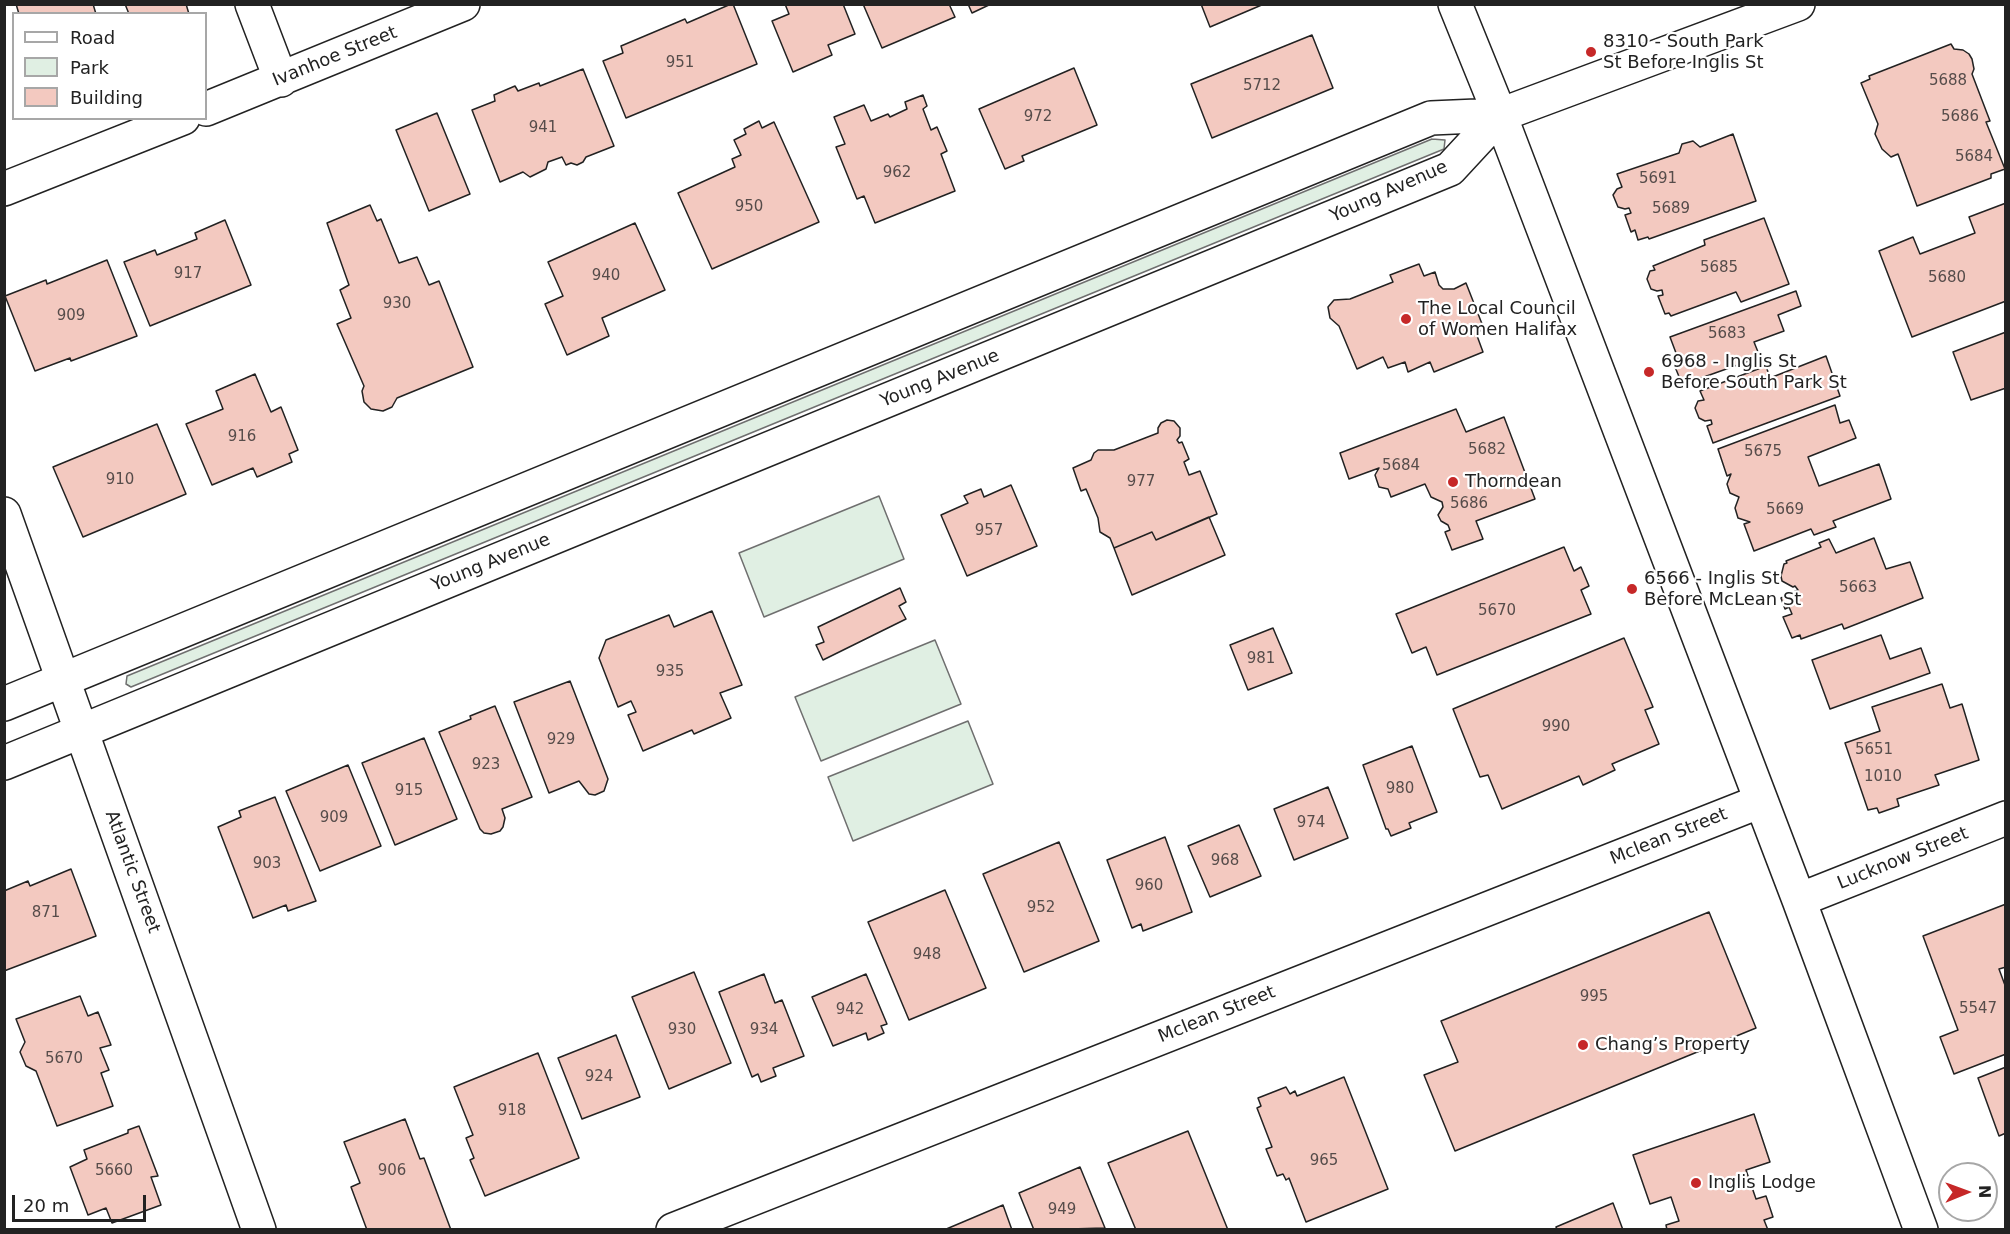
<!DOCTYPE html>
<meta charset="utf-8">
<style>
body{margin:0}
#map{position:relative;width:2010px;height:1234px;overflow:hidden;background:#fff;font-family:"DejaVu Sans",sans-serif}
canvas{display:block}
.frame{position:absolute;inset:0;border:6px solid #222;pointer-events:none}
.legend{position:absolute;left:12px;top:12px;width:195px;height:108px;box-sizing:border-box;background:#fff;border:2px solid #a7a7a7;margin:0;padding:8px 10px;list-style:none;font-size:18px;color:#222}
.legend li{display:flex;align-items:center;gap:12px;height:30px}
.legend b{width:30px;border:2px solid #a7a7a7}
.north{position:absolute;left:1938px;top:1162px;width:60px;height:60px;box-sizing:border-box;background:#fff;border:2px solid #a7a7a7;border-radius:50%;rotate:89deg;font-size:16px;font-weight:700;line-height:24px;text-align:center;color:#222}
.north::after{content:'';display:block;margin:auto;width:21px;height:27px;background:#c62828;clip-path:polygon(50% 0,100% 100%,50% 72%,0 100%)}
.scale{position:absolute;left:12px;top:1195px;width:134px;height:27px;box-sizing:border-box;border:3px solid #222;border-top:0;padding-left:8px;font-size:18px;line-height:21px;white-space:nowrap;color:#222;-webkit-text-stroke:4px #fff;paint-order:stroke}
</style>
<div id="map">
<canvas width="2010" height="1234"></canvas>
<div class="frame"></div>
<ul class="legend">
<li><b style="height:8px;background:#fff"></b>Road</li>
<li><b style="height:16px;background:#e0efe3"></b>Park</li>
<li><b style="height:16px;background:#f3c9c0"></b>Building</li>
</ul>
<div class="north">N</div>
<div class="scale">20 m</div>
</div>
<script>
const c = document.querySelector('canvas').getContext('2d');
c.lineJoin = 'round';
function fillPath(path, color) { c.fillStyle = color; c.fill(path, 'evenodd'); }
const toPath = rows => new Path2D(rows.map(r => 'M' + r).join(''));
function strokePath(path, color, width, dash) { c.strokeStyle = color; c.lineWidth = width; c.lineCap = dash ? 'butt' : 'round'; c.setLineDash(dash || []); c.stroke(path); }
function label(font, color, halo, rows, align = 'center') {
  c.font = font + ' "DejaVu Sans",sans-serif'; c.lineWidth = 4.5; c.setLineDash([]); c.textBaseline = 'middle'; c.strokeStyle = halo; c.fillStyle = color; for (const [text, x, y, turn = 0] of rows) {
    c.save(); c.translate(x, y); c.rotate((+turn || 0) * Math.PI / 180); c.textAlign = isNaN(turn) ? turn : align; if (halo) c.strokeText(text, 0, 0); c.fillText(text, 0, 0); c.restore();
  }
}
const green = toPath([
 [1432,139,1445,140,1444,149,131,687,126,684,127,676,1432,139],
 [879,496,904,559,764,617,739,553,879,496],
 [935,640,961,704,821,761,795,697,935,640],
 [968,721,993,784,853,841,828,777,968,721]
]);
const building = toPath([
 [16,4,93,4,96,14,19,14,16,4],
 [125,4,186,4,189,14,129,14,125,4],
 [731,4,733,4,757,64,626,118,603,61,623,53,621,46,685,19,687,23,731,4],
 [785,4,843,4,855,34,828,45,832,55,793,72,772,21,789,14,785,4],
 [863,4,949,4,955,17,882,48,863,4],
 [968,4,991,4,972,13,968,4],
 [1201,4,1264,4,1210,27,1201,4],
 [1312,35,1333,88,1212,138,1191,84,1312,35],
 [1951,44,1954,49,1963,50,1969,54,1972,59,1974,69,1972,74,1990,121,1986,122,2005,169,1991,174,1991,178,1917,206,1898,154,1891,157,1882,149,1875,134,1878,124,1861,83,1870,79,1869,76,1951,44],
 [1074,68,1097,125,1022,156,1024,161,1005,169,979,109,1074,68],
 [583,69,614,146,586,157,583,162,577,165,571,163,566,165,562,157,548,162,546,169,530,177,523,172,500,182,472,110,495,101,494,95,515,86,518,91,539,83,540,86,583,69],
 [923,95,927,106,923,109,931,130,937,127,947,151,941,154,955,191,875,223,864,196,857,199,836,147,845,144,834,117,864,105,871,121,888,114,890,117,907,109,905,102,923,95],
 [437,113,470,194,429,211,396,130,437,113],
 [759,121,762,128,774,122,819,222,712,269,678,193,735,167,732,159,741,155,734,140,746,134,744,129,759,121],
 [1733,134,1756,201,1649,239,1648,237,1638,240,1635,230,1631,232,1625,215,1631,213,1629,208,1625,209,1618,207,1613,195,1617,189,1622,187,1617,174,1679,153,1682,144,1693,141,1700,147,1733,134],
 [2006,203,2006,301,1912,337,1879,251,1913,237,1920,254,1975,233,1969,217,2006,203],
 [370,205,377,221,381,219,399,263,417,257,429,285,439,281,473,367,397,398,392,407,383,411,371,409,364,402,362,391,364,386,337,324,351,318,340,290,349,285,327,223,370,205],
 [1764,218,1789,284,1741,302,1736,292,1671,316,1669,313,1665,314,1658,296,1663,295,1662,290,1657,291,1651,289,1647,279,1650,271,1655,270,1653,266,1705,245,1704,240,1764,218],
 [225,220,251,285,150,326,124,262,155,250,157,255,197,239,195,233,225,220],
 [635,223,665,290,602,318,609,336,567,355,545,304,563,296,548,262,635,223],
 [107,260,137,336,71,361,70,358,35,371,5,296,46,280,47,284,107,260],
 [1419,264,1424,276,1435,272,1439,285,1443,289,1454,289,1466,283,1484,329,1476,333,1483,352,1434,372,1430,362,1408,372,1405,362,1388,368,1383,357,1357,369,1339,326,1330,318,1328,307,1334,300,1350,299,1393,282,1390,275,1419,264],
 [1796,291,1801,306,1778,315,1784,331,1754,342,1760,357,1687,383,1685,377,1680,379,1673,362,1679,361,1670,337,1796,291],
 [2006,332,2006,388,1971,400,1953,352,2006,332],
 [1826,356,1840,396,1713,443,1707,426,1712,424,1711,420,1705,421,1699,418,1695,408,1698,401,1704,400,1700,391,1766,366,1770,378,1826,356],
 [255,374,271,412,281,407,298,450,289,454,292,462,257,477,253,468,212,485,186,424,223,409,216,391,255,374],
 [1835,405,1840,423,1849,420,1856,438,1808,457,1819,486,1879,464,1891,499,1833,521,1836,527,1814,535,1811,529,1754,551,1744,524,1750,522,1738,518,1735,508,1739,497,1730,493,1727,484,1731,474,1727,476,1718,449,1835,405],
 [1456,409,1466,432,1504,417,1535,499,1476,521,1483,539,1452,550,1445,532,1450,530,1448,525,1441,521,1438,515,1443,507,1442,502,1431,497,1425,484,1391,497,1388,489,1379,487,1375,475,1379,468,1349,479,1340,453,1456,409],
 [1167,420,1174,421,1180,428,1180,436,1177,440,1179,443,1182,442,1189,459,1184,462,1189,475,1200,471,1217,514,1156,540,1152,532,1114,548,1110,538,1100,532,1098,518,1086,489,1081,491,1073,468,1091,460,1094,453,1098,450,1114,450,1158,433,1158,428,1161,423,1167,420],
 [157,424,186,494,83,537,53,467,157,424],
 [1011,485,1037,546,967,576,941,515,968,503,964,496,981,489,984,497,1011,485],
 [1209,517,1225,555,1132,595,1114,548,1152,532,1156,540,1209,517],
 [1874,538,1886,569,1910,562,1923,598,1844,629,1842,624,1801,639,1800,635,1792,638,1783,617,1792,614,1789,607,1785,609,1781,598,1798,590,1795,586,1793,587,1782,581,1781,576,1784,564,1787,563,1786,561,1821,547,1819,543,1829,539,1836,553,1874,538],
 [1564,547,1574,571,1581,567,1589,586,1581,590,1591,614,1437,675,1426,647,1412,653,1396,614,1564,547],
 [900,588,906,602,899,606,906,619,823,660,816,645,824,642,818,627,900,588],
 [712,611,742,685,720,693,731,718,694,734,692,730,643,751,628,715,636,712,631,701,618,707,599,658,606,640,669,615,674,627,712,611],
 [1273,628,1292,673,1248,690,1230,645,1273,628],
 [1881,635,1890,659,1921,648,1930,673,1830,709,1812,660,1881,635],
 [1624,638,1653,707,1645,710,1659,744,1612,764,1615,770,1583,785,1579,776,1502,809,1488,775,1480,777,1453,709,1624,638],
 [570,681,608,779,604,791,595,795,589,794,579,781,549,793,514,702,570,681],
 [1942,684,1950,708,1962,704,1979,760,1935,775,1939,785,1897,799,1899,806,1879,813,1877,808,1868,810,1845,743,1880,731,1872,707,1942,684],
 [495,706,532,797,502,809,505,818,503,827,500,831,491,834,484,833,480,829,439,732,471,719,470,716,495,706],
 [424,738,457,819,395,845,362,763,424,738],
 [1412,746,1437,812,1409,823,1411,828,1391,836,1388,829,1386,829,1363,765,1412,746],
 [348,765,381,846,320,871,286,791,348,765],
 [1328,787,1348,838,1294,860,1274,809,1328,787],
 [275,797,316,901,288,911,286,905,253,918,218,827,241,817,239,811,275,797],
 [1239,825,1261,876,1210,897,1188,846,1239,825],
 [1165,837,1192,912,1143,931,1141,924,1132,928,1107,860,1165,837],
 [1059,842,1099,941,1024,972,983,874,1059,842],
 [71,869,96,936,4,971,4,891,28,881,30,886,71,869],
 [945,890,986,988,909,1020,868,922,945,890],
 [2006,904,2006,967,1999,969,2006,988,2006,1054,1954,1074,1940,1037,1958,1030,1923,936,2006,904],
 [1709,912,1756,1028,1455,1151,1424,1075,1458,1062,1441,1021,1709,912],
 [694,972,731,1063,669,1089,632,997,694,972],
 [764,974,775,1003,782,1000,804,1056,773,1068,776,1076,761,1082,758,1074,752,1077,719,992,764,974],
 [866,974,887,1024,881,1026,884,1033,868,1040,866,1033,833,1046,812,997,866,974],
 [80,996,88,1016,98,1012,111,1045,100,1048,109,1070,101,1073,113,1106,57,1126,36,1071,26,1066,20,1052,25,1042,16,1019,80,996],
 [616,1035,640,1097,582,1119,558,1058,616,1035],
 [538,1053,579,1158,485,1196,470,1160,474,1158,466,1138,473,1135,454,1087,538,1053],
 [2006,1067,2006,1133,1999,1136,1978,1078,2006,1067],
 [1344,1077,1388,1189,1306,1222,1289,1178,1286,1180,1283,1174,1277,1176,1266,1149,1272,1147,1257,1108,1261,1106,1258,1098,1286,1087,1290,1094,1295,1091,1297,1096,1344,1077],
 [1754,1114,1770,1162,1746,1170,1756,1199,1766,1196,1773,1217,1764,1220,1768,1230,1667,1230,1666,1225,1679,1221,1671,1197,1650,1204,1633,1155,1754,1114],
 [405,1119,420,1159,424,1158,451,1230,367,1230,351,1187,360,1183,344,1142,405,1119],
 [139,1126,158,1176,151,1177,161,1205,112,1223,106,1208,88,1215,70,1167,87,1159,84,1150,128,1133,128,1130,139,1126],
 [1188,1131,1228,1230,1136,1230,1108,1163,1188,1131],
 [1080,1167,1105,1228,1034,1230,1019,1193,1080,1167],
 [1613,1203,1623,1230,1557,1230,1556,1227,1613,1203],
 [1003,1205,1012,1230,944,1230,1003,1205]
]);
const minor = toPath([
 [252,4,281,80],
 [1455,4,1500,115,1799,900,1921,1230],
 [206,109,463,4],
 [4,189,183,118],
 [4,514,259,1230],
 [4,704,1431,118,1500,115,1798,4],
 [4,763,1450,169,1500,115],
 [1799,900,2006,818],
 [673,1230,1761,801]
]);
const markers = [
 [1591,52,6,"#c62828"],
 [1406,319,6,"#c62828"],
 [1649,372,6,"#c62828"],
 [1453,482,6,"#c62828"],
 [1632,589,6,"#c62828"],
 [1583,1045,6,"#c62828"],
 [1696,1183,6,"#c62828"]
];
const numberNames = [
 ["951",680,63],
 ["5688",1948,81],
 ["5712",1262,86],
 ["972",1038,117],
 ["5686",1960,117],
 ["941",543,128],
 ["5684",1974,157],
 ["962",897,173],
 ["5691",1658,179],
 ["950",749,207],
 ["5689",1671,209],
 ["5685",1719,268],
 ["917",188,274],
 ["940",606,276],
 ["5680",1947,278],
 ["930",397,304],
 ["909",71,316],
 ["5683",1727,334],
 ["916",242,437],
 ["5682",1487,450],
 ["5675",1763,452],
 ["5684",1401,466],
 ["910",120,480],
 ["977",1141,482],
 ["5686",1469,504],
 ["5669",1785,510],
 ["957",989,531],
 ["5663",1858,588],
 ["5670",1497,611],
 ["981",1261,659],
 ["935",670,672],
 ["990",1556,727],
 ["929",561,740],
 ["5651",1874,750],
 ["923",486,765],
 ["1010",1883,777],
 ["980",1400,789],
 ["915",409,791],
 ["909",334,818],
 ["974",1311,823],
 ["968",1225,861],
 ["903",267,864],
 ["960",1149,886],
 ["952",1041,908],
 ["871",46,913],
 ["948",927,955],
 ["995",1594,997],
 ["5547",1978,1009],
 ["942",850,1010],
 ["930",682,1030],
 ["934",764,1030],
 ["5670",64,1059],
 ["924",599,1077],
 ["918",512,1111],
 ["965",1324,1161],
 ["5660",114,1171],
 ["906",392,1171],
 ["949",1062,1210]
];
const poiNames = [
 ["8310 - South Park",1603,42],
 ["St Before Inglis St",1603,63],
 ["The Local Council",1418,309],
 ["of Women Halifax",1418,330],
 ["6968 - Inglis St",1661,362],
 ["Before South Park St",1661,383],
 ["Thorndean",1465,482],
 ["6566 - Inglis St",1644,579],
 ["Before McLean St",1644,600],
 ["Chang’s Property",1595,1045],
 ["Inglis Lodge",1708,1183]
];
const streetNames = [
 ["Ivanhoe Street",335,57,-22],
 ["Young Avenue",1389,192,-24],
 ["Young Avenue",940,379,-22],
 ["Young Avenue",491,563,-22],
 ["Mclean Street",1669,837,-22],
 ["Lucknow Street",1903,859,-22],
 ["Atlantic Street",132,872,70],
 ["Mclean Street",1217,1015,-22]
];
fillPath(green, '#e0efe3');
strokePath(green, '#6f6f6f', 1.5);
fillPath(building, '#f3c9c0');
strokePath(building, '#222', 1.5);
strokePath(minor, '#222', 36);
strokePath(minor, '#fff', 33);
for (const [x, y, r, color] of markers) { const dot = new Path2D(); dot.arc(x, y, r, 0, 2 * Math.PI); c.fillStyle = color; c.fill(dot); strokePath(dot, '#fff', 2); }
label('15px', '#564c4a', null, numberNames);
label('18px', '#222', '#fff', poiNames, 'left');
label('18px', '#222', '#fff', streetNames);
</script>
